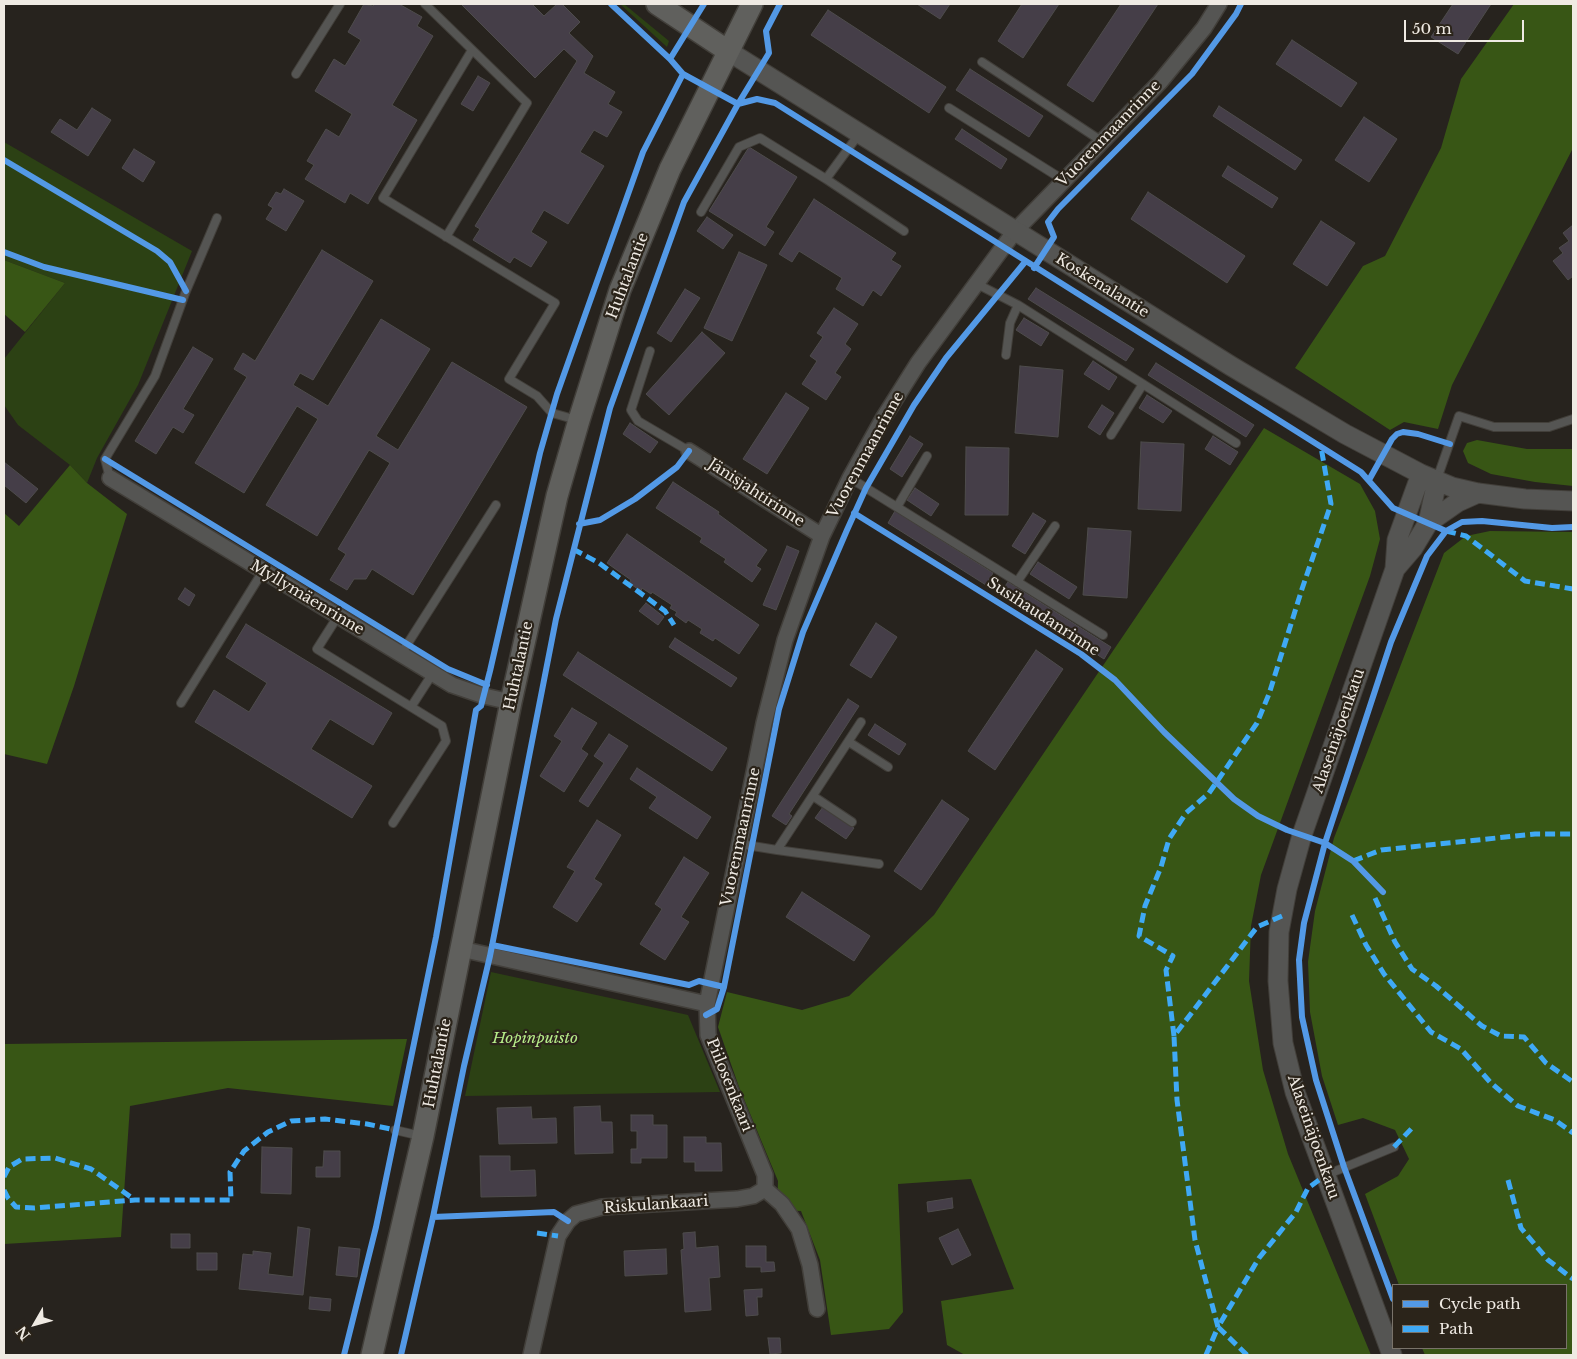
<!DOCTYPE html>
<meta charset="utf-8">
<style>
body{margin:0}
#map{position:relative;width:1577px;height:1359px;overflow:hidden;background:#27231e;font-family:"Libre Baskerville",serif}
canvas{display:block}
.frame{position:absolute;inset:0;border:5px solid #efeae3;pointer-events:none}
.legend{position:absolute;left:1392px;top:1284px;width:175px;height:65px;box-sizing:border-box;background:#2b241a;border:1px solid #79736a;margin:0;padding:6px 9px;list-style:none;font-size:15px;color:#efeae3}
.legend li{display:flex;align-items:center;gap:10px;height:25px}
.legend b{width:25px;border:1px solid #79736a}
.north{position:absolute;left:10px;top:1299px;width:50px;height:50px;-webkit-text-stroke:4px #2b241a;paint-order:stroke;rotate:232deg;font-size:14px;font-weight:700;line-height:20px;text-align:center;color:#efeae3}
.north::after{content:'';display:block;margin:auto;width:18px;height:22px;background:#efeae3;clip-path:polygon(50% 0,100% 100%,50% 72%,0 100%)}
.scale{position:absolute;left:1404px;top:20px;width:120px;height:22px;box-sizing:border-box;border:2px solid #efeae3;border-top:0;padding-left:6px;font-size:15px;line-height:18px;white-space:nowrap;color:#efeae3;-webkit-text-stroke:4px #2b241a;paint-order:stroke}
</style>
<div id="map">
<canvas width="1577" height="1359"></canvas>
<div class="frame"></div>
<ul class="legend">
<li><b style="height:6px;background:#5399e6"></b>Cycle path</li>
<li><b style="height:6px;background:#3fa9f5"></b>Path</li>
</ul>
<div class="north">N</div>
<div class="scale">50 m</div>
</div>
<script>
const c = document.querySelector('canvas').getContext('2d');
c.lineJoin = 'round';
function fillPath(path, color) { c.fillStyle = color; c.fill(path, 'evenodd'); }
const toPath = rows => new Path2D(rows.map(r => 'M' + r).join(''));
function strokePath(path, color, width, dash) { c.strokeStyle = color; c.lineWidth = width; c.lineCap = dash ? 'butt' : 'round'; c.setLineDash(dash || []); c.stroke(path); }
function label(font, color, halo, rows, align = 'center') {
  c.font = font + ' "Libre Baskerville",serif'; c.lineWidth = 4.5; c.setLineDash([]); c.textBaseline = 'middle'; c.strokeStyle = halo; c.fillStyle = color; for (const [text, x, y, turn = 0] of rows) {
    c.save(); c.translate(x, y); c.rotate((+turn || 0) * Math.PI / 180); c.textAlign = isNaN(turn) ? turn : align; if (halo) c.strokeText(text, 0, 0); c.fillText(text, 0, 0); c.restore();
  }
}
const green = toPath([
 [620,4,624,4,669,41,667,47],
 [4,142,192,251,138,385,97,458,87,483,70,465,18,425,4,405,4,359,65,283,4,260],
 [491,972,688,1015,720,1092,465,1096]
]);
const forest = toPath([
 [1514,4,1573,4,1573,148,1452,385,1438,429,1404,422,1390,430,1295,368,1363,266,1385,256,1441,148,1461,79],
 [4,260,65,283,25,332,4,314],
 [1264,428,1360,484,1375,511,1380,539,1370,576,1261,875,1251,926,1249,981,1263,1070,1288,1154,1371,1355,965,1355,947,1345,941,1301,1014,1289,971,1179,898,1184,903,1312,889,1329,831,1335,820,1260,801,1211,777,1210,778,1181,739,1087,718,1027,727,992,802,1010,849,996,934,915],
 [1477,440,1527,449,1573,449,1573,486,1535,482,1491,474,1468,463,1463,451,1467,443],
 [70,465,87,483,127,514,74,686,47,764,4,754,4,513,19,526],
 [1490,531,1573,532,1573,1355,1425,1355,1422,1348,1566,1348,1566,1285,1399,1285,1365,1194,1398,1176,1409,1159,1395,1130,1363,1118,1338,1125,1322,1076,1310,1012,1308,962,1315,911,1334,838,1444,553,1466,536],
 [407,1039,393,1106,228,1088,130,1106,121,1237,4,1244,4,1044]
]);
const building = toPath([
 [364,4,373,6,375,4,399,4,422,17,417,26,433,36,392,105,417,120,368,204,350,193,345,203,305,179,314,165,307,161,326,129,339,137,352,114,315,91,334,59,345,66,361,40,348,32,364,4],
 [461,4,532,4,544,16,557,4,562,4,580,22,569,33,593,56,584,73,615,92,608,104,622,112,607,137,594,130,580,152,604,166,568,224,544,210,531,232,547,242,531,267,514,257,510,263,473,240,480,229,475,226,577,61,564,49,535,78,461,4],
 [917,4,950,4,940,19,917,4],
 [1022,4,1059,4,1023,58,998,41,1022,4],
 [1121,4,1158,4,1093,102,1067,85,1121,4],
 [1453,4,1491,4,1458,54,1431,37,1453,4],
 [828,10,946,87,929,113,811,35,828,10],
 [1292,40,1357,83,1341,107,1276,64,1292,40],
 [970,69,1043,116,1029,137,956,90,970,69],
 [478,76,490,83,473,111,461,104,478,76],
 [1219,106,1302,160,1295,170,1213,116,1219,106],
 [92,108,111,120,88,156,51,132,60,119,77,130,92,108],
 [1364,117,1397,139,1369,182,1335,160,1364,117],
 [962,129,1007,159,1001,169,955,139,962,129],
 [749,147,797,177,766,227,774,232,765,246,709,211,749,147],
 [134,149,155,162,143,182,122,168,134,149],
 [1228,166,1278,198,1272,208,1222,176,1228,166],
 [284,189,304,201,286,231,266,219,273,208,268,205,276,192,281,194,284,189],
 [1148,192,1245,256,1227,283,1131,219,1148,192],
 [814,199,896,253,891,260,901,266,881,296,873,290,863,306,836,289,842,278,799,251,792,262,779,254,814,199],
 [707,217,733,235,723,249,697,231,707,217],
 [1321,221,1355,243,1327,286,1293,264,1321,221],
 [1573,225,1573,276,1568,280,1553,261,1563,253,1559,248,1569,241,1563,233,1573,225],
 [322,250,373,281,313,380,300,373,293,385,328,406,381,319,430,349,376,436,398,450,452,362,527,407,413,595,372,569,366,579,354,579,347,590,330,580,346,554,338,549,390,463,369,450,317,536,266,505,318,419,297,406,244,493,195,463,247,377,234,369,243,353,255,361,322,250],
 [739,252,767,265,732,341,704,328,739,252],
 [1036,288,1134,349,1126,361,1028,299,1036,288],
 [685,289,700,298,671,342,657,333,685,289],
 [834,308,858,324,845,344,851,349,835,373,841,377,826,400,802,384,817,361,810,356,823,337,817,333,834,308],
 [1024,318,1049,333,1041,346,1016,330,1024,318],
 [702,332,725,353,669,415,646,394,702,332],
 [193,347,213,359,183,409,194,415,183,433,173,427,156,454,135,441,193,347],
 [1093,361,1117,377,1109,390,1084,374,1093,361],
 [1156,363,1254,425,1246,437,1148,375,1156,363],
 [1020,366,1063,370,1058,437,1015,433,1020,366],
 [786,393,809,408,767,474,743,459,786,393],
 [1147,395,1172,411,1163,423,1139,408,1147,395],
 [1102,405,1114,413,1100,435,1088,427,1102,405],
 [630,423,658,442,650,453,623,434,630,423],
 [910,436,923,444,902,477,890,469,910,436],
 [1213,436,1238,452,1230,465,1205,449,1213,436],
 [1141,442,1184,444,1181,511,1138,509,1141,442],
 [966,447,1009,448,1008,515,965,515,966,447],
 [4,462,38,489,26,503,4,485,4,462],
 [673,482,719,512,718,514,767,550,756,566,761,569,752,582,724,562,726,559,700,542,702,538,656,508,673,482],
 [915,488,939,504,931,516,907,500,915,488],
 [895,511,993,573,986,585,888,523,895,511],
 [1033,513,1046,521,1025,554,1012,546,1033,513],
 [1088,528,1131,531,1127,598,1083,595,1088,528],
 [627,534,759,625,739,654,715,638,713,641,700,633,702,629,688,620,686,623,675,615,677,612,670,608,672,605,652,592,651,594,642,588,641,591,629,583,631,580,607,563,627,534],
 [787,546,799,551,776,610,763,605,787,546],
 [1038,562,1077,587,1069,599,1030,574,1038,562],
 [1008,582,1111,647,1104,659,1000,593,1008,582],
 [185,588,195,595,189,606,178,599,185,588],
 [646,603,664,617,658,625,639,611,646,603],
 [876,623,897,637,871,678,850,665,876,623],
 [246,624,392,713,373,745,330,719,311,749,372,786,352,818,195,722,214,690,249,712,267,683,226,657,246,624],
 [675,638,737,678,731,687,669,647,675,638],
 [1036,650,1063,669,995,770,968,751,1036,650],
 [578,652,727,748,712,771,563,675,578,652],
 [848,699,859,706,789,814,792,816,786,825,772,816,848,699],
 [572,708,597,723,581,749,588,754,564,792,540,776,562,741,554,736,572,708],
 [875,724,906,744,899,755,868,735,875,724],
 [609,734,628,746,588,807,579,801,604,763,594,756,609,734],
 [637,768,711,817,697,839,649,808,657,797,630,779,637,768],
 [942,800,969,819,921,890,894,871,942,800],
 [823,807,854,828,846,839,815,818,823,807],
 [597,820,621,835,594,879,602,884,577,922,553,907,575,871,567,867,597,820],
 [684,857,709,873,681,917,689,922,665,960,640,944,662,909,655,904,684,857],
 [802,892,870,936,854,961,786,917,802,892],
 [600,1106,601,1122,612,1122,613,1153,575,1154,574,1107,600,1106],
 [531,1107,532,1119,556,1118,557,1143,499,1144,497,1108,531,1107],
 [631,1115,653,1115,653,1125,667,1125,667,1158,641,1158,641,1163,631,1163,631,1149,637,1149,637,1131,631,1131,631,1115],
 [684,1137,706,1137,706,1143,721,1143,722,1171,695,1171,695,1162,684,1162,684,1137],
 [262,1147,292,1148,291,1194,261,1193,262,1147],
 [324,1151,340,1151,340,1177,316,1177,316,1167,323,1167,324,1151],
 [480,1156,510,1156,510,1171,535,1170,536,1196,481,1197,480,1156],
 [952,1198,953,1208,928,1212,927,1202,952,1198],
 [298,1227,310,1229,303,1295,239,1289,243,1254,253,1255,253,1251,271,1253,268,1274,293,1277,298,1227],
 [958,1229,971,1255,952,1265,939,1238,958,1229],
 [695,1232,696,1248,718,1246,720,1277,709,1278,711,1310,685,1312,681,1250,684,1249,683,1233,695,1232],
 [171,1234,190,1234,190,1248,171,1248,171,1234],
 [746,1246,766,1246,766,1262,774,1262,775,1271,761,1272,761,1267,746,1267,746,1246],
 [339,1247,360,1249,357,1277,336,1275,339,1247],
 [666,1249,667,1274,625,1276,624,1251,666,1249],
 [197,1253,217,1253,217,1270,197,1270,197,1253],
 [762,1289,762,1297,757,1297,758,1315,746,1316,744,1290,762,1289],
 [310,1297,331,1299,330,1311,309,1309,310,1297],
 [768,1338,780,1338,781,1353,770,1354,768,1338]
]);
const service = toPath([
 [425,4,527,103,446,237],
 [472,50,383,198,555,303,509,379,537,396,552,413,577,420],
 [982,62,1103,142],
 [296,74,340,4],
 [949,108,1065,181],
 [826,179,904,231],
 [701,212,739,147,760,138,826,179,859,134],
 [977,284,1018,305,1236,443],
 [650,351,631,410,638,421,689,451],
 [1006,355,1010,323,1018,305],
 [1111,435,1143,384],
 [110,478,105,459,155,376,186,291,217,218],
 [850,478,1103,635],
 [1437,479,1459,416,1494,427,1549,427,1573,419],
 [897,507,927,456],
 [1017,582,1055,526],
 [338,616,317,649,442,726,446,741,393,823],
 [401,654,496,505],
 [181,703,263,571],
 [411,707,433,673],
 [849,742,888,767],
 [813,796,852,822],
 [740,844,777,850,861,722],
 [777,850,879,864],
 [395,1130,421,1136],
 [1326,1175,1394,1147]
]);
const minor = toPath([
 [689,451,822,536],
 [110,478,452,685,484,696,511,702],
 [461,949,707,1004,708,1035,765,1175,765,1189,782,1204,799,1229,810,1265,817,1309],
 [707,1004,764,723,785,640,822,536,850,478,884,417,918,363,1015,231,1160,82,1204,28,1219,4],
 [531,1355,558,1236,568,1221,576,1214,602,1207,737,1199,753,1196,765,1189]
]);
const tertiary = toPath([
 [728,51,1231,366,1345,434,1421,474,1452,487,1478,493,1525,499,1573,501],
 [1428,523,1437,481],
 [1395,569,1413,548,1428,523,1458,502,1478,493],
 [1392,1355,1295,1092,1283,1043,1278,981,1279,932,1287,889,1302,835,1395,569,1397,540,1421,474]
]);
const secondary = toPath([
 [657,4,728,51],
 [372,1355,423,1136,511,702,557,496,579,420,620,290,670,169,752,4]
]);
const quiet = toPath([
 [1446,531,1466,536,1525,581,1573,589],
 [573,549,599,563,665,611,674,625],
 [1353,861,1381,850,1535,834,1573,834],
 [1375,898,1395,942,1412,969,1436,986,1482,1026,1501,1036,1524,1037,1546,1063,1573,1082],
 [1352,915,1366,945,1384,974,1431,1032,1461,1049,1490,1082,1518,1106,1555,1120,1573,1133],
 [1174,1036,1166,970,1173,956,1139,936,1145,906,1161,867,1169,839,1186,813,1209,793,1216,783,1257,723,1269,694,1302,589,1331,504,1321,447],
 [1394,1147,1414,1126],
 [4,1177,9,1167,22,1159,55,1158,91,1169,135,1200],
 [1508,1180,1521,1228,1548,1260,1573,1279],
 [4,1190,8,1198,16,1207,34,1208,135,1200,231,1200,230,1172,244,1151,268,1132,291,1121,325,1119,367,1124,395,1130],
 [537,1233,558,1236],
 [1206,1355,1218,1327,1195,1240,1177,1100,1174,1036,1257,927,1282,916],
 [1247,1355,1218,1327,1259,1258,1296,1212,1308,1188,1326,1175]
]);
const cycleway = toPath([
 [611,4,670,59,683,74,738,104,757,99,775,103,1361,472,1393,508,1446,531,1462,522,1482,521,1552,528,1573,527],
 [670,59,704,4],
 [4,160,157,251,170,262,186,291],
 [4,252,44,267,183,300],
 [1034,268,1054,237,1048,222,1058,209,1192,74,1236,14,1241,4],
 [105,459,448,669,487,685],
 [1369,480,1392,439,1397,434,1403,432,1418,434,1450,444],
 [854,513,1081,654,1115,680,1164,732,1234,799,1258,816,1287,830,1325,843,1353,861,1383,892],
 [579,524,600,520,635,499,677,467,689,451],
 [492,945,689,985,699,981,724,987],
 [706,1015,717,1009,724,987,779,709,803,632,847,530,866,488,914,405,946,358,1025,262],
 [433,1217,554,1212,568,1221],
 [1393,1299,1344,1167,1316,1080,1302,1017,1299,960,1304,923,1325,843,1391,642,1427,556,1446,531],
 [344,1355,376,1227,436,937,476,710,481,706,490,671,540,453,557,394,643,152,683,74],
 [401,1355,433,1217,464,1066,490,956,556,619,610,408,684,202,738,104,769,53,766,31,780,4]
]);
const streetNames = [
 ["Vuorenmaanrinne",1109,134,-46],
 ["Huhtalantie",628,276,-69],
 ["Koskenalantie",1102,286,32],
 ["Vuorenmaanrinne",866,455,-61],
 ["Jänisjahtirinne",756,493,33],
 ["Myllymäenrinne",307,598,31],
 ["Susihaudanrinne",1043,617,33],
 ["Huhtalantie",519,666,-78],
 ["Alaseinäjoenkatu",1339,731,-71],
 ["Vuorenmaanrinne",741,837,-78],
 ["Huhtalantie",438,1063,-79],
 ["Piilosenkaari",729,1085,68],
 ["Alaseinäjoenkatu",1313,1137,71],
 ["Riskulankaari",656,1205,-4]
];
const parkNames = [
 ["Hopinpuisto",535,1039]
];
fillPath(green, '#2c4114');
fillPath(forest, '#385615');
fillPath(building, '#453e48');
strokePath(building, '#4e4c4c', 1);
strokePath(service, '#423f3a', 10);
strokePath(minor, '#423f3a', 18);
strokePath(tertiary, '#423f3a', 21);
strokePath(secondary, '#423f3a', 24);
strokePath(service, '#555553', 8);
strokePath(minor, '#555553', 15);
strokePath(tertiary, '#555553', 19);
strokePath(secondary, '#60605d', 21);
strokePath(quiet, '#3fa9f5', 5, [10, 5]);
strokePath(cycleway, '#5399e6', 6);
label('15px', '#efeae3', '#2b241a', streetNames);
label('italic 15px', '#b6ec89', '#2b241a', parkNames);
</script>
